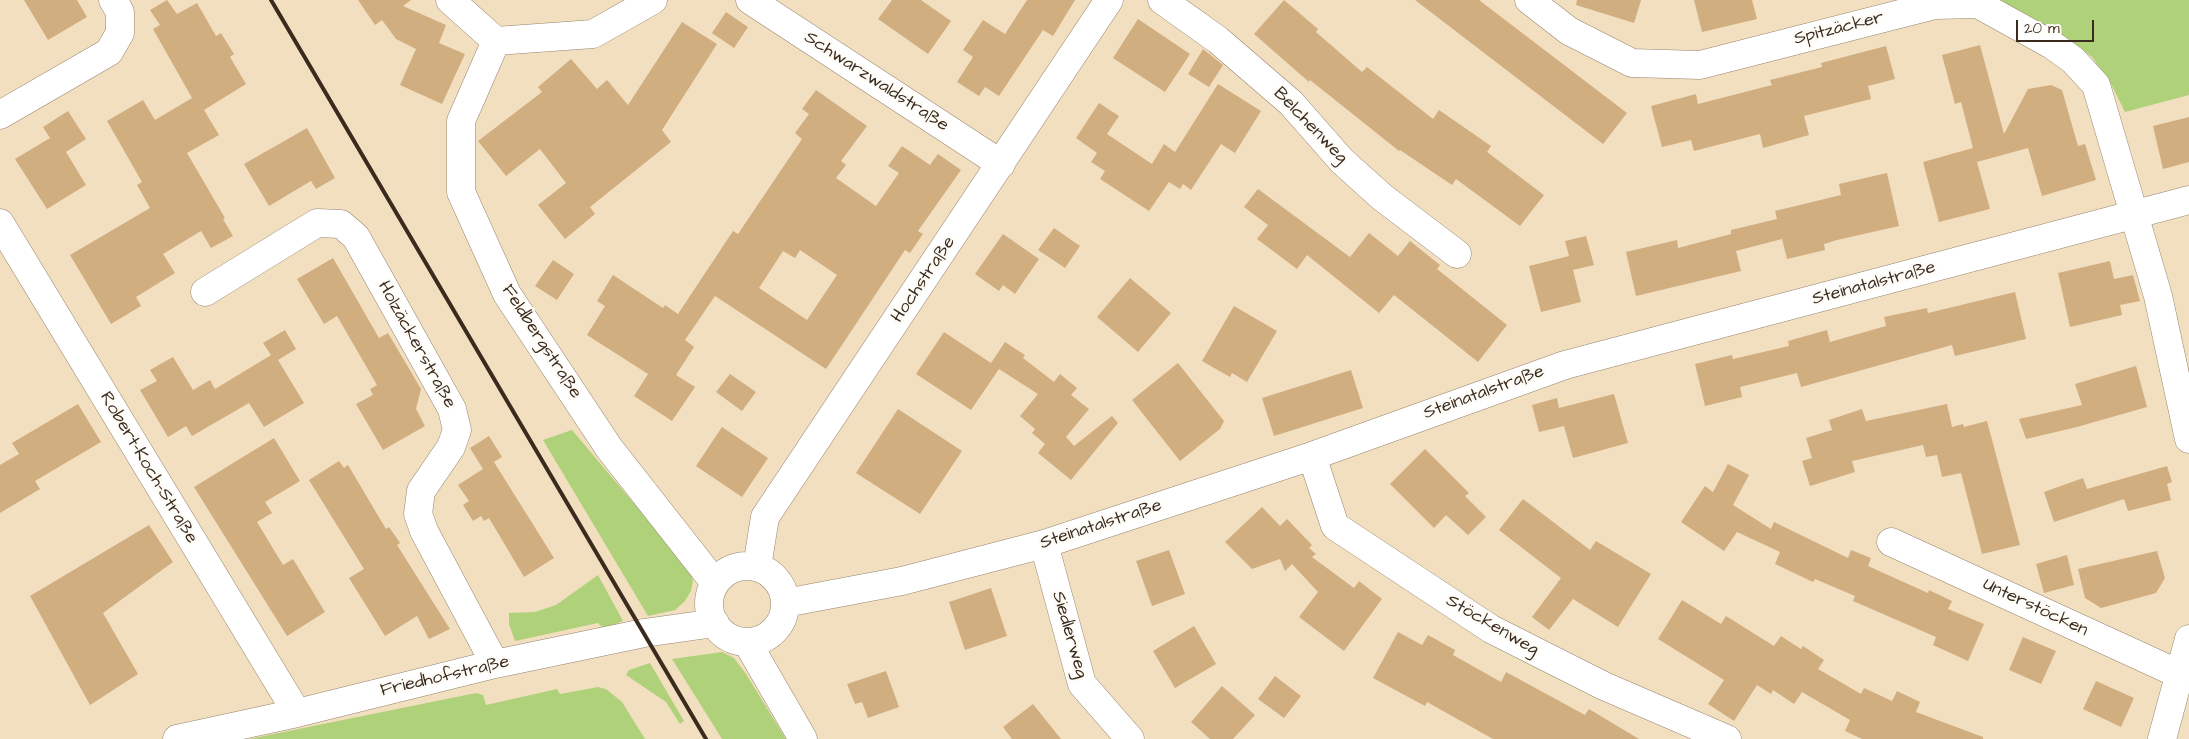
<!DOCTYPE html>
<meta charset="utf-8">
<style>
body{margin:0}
#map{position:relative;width:2189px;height:739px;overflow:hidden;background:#f2dfc0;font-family:"Architects Daughter",sans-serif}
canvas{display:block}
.scale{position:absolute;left:2016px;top:20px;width:78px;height:22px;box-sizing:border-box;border:2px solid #3b2a1e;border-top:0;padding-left:6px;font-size:15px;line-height:18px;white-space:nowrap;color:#3b2a1e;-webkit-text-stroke:4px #fdfcf7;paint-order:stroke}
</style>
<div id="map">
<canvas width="2189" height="739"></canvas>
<div class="scale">20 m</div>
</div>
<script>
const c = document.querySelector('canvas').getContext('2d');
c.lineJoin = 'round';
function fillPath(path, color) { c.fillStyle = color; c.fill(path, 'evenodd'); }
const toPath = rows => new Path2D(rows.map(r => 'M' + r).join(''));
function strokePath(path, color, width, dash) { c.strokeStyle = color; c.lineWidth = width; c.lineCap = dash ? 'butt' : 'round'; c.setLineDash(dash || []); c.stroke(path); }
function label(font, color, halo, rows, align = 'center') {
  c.font = font + ' "Architects Daughter",sans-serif'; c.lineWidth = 5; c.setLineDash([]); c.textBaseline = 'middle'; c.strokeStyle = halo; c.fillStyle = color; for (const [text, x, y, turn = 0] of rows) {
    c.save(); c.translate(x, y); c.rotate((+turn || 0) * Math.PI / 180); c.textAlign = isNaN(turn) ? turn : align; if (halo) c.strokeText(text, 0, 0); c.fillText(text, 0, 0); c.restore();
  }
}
const green = toPath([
 [1997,0,2189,0,2189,95,2125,112,2111,84,2092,57,2070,40,2020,11],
 [572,430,690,570,693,581,691,591,685,601,675,610,648,616,543,440],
 [598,575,623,621,604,629,598,623,515,641,509,624,509,613,535,612,556,605],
 [722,652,734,658,746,674,786,739,722,739,672,659],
 [650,663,684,721,680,724,666,702,626,675,629,670],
 [598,687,606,689,622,702,645,739,249,739,476,693,483,695,486,705,557,689,560,694]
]);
const building = toPath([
 [24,0,77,0,87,17,48,40],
 [167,0,177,14,197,3,216,36,221,33,234,54,230,57,246,84,204,110,219,135,187,153,225,218,223,219,233,236,211,248,201,231,163,254,175,273,136,297,141,306,111,324,70,255,150,208,137,185,142,182,107,121,143,100,155,120,192,98,153,29,160,25,150,10],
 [358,0,411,0,403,6,446,25,439,43,465,54,442,104,400,85,416,49,396,39,382,20,375,25],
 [892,0,921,0,951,21,928,54,878,19],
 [1027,0,1075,0,1053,36,1043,30,999,96,985,87,979,96,957,82,973,57,963,50,983,20,1005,34],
 [1284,0,1318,29,1316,32,1362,72,1367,67,1433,119,1439,110,1491,146,1487,152,1544,195,1520,226,1456,179,1452,185,1400,150,1399,151,1310,80,1309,82,1254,34],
 [1415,0,1479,0,1627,113,1603,144],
 [1577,0,1641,0,1634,23,1576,5],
 [1694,0,1752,0,1757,19,1702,32],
 [726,12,748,27,734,48,712,33],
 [1138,19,1190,54,1165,92,1113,58],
 [682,22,717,44,662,130,671,142,590,207,595,214,565,239,538,205,566,183,540,149,506,176,478,141,542,92,538,87,571,59,597,89,607,80,628,105],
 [1980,45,2004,134,2028,89,2051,85,2062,90,2078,146,2085,144,2096,180,2042,196,2028,148,1977,162,1990,209,1939,222,1923,162,1973,148,1961,102,1955,104,1942,55],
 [1886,46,1895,79,1868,86,1871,99,1804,116,1809,135,1763,148,1760,134,1694,151,1691,140,1662,147,1651,106,1696,94,1698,104,1772,85,1770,80,1822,67,1821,63],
 [1203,49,1223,65,1209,87,1188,74],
 [1218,84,1261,111,1235,153,1221,144,1191,190,1183,184,1180,189,1169,182,1149,211,1100,179,1105,171,1091,162,1097,153,1076,138,1099,103,1119,116,1107,134,1152,164,1164,144,1175,152],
 [816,90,867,126,841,161,846,165,836,178,876,206,899,173,888,166,902,146,930,165,938,154,961,170,918,231,923,234,910,253,905,250,826,369,715,296,685,340,694,347,676,375,695,387,672,421,634,396,648,374,587,335,605,306,597,301,613,275,663,308,665,305,678,314,733,231,738,234,802,139,795,133,809,114,802,109],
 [800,250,837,275,807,320,759,288,783,251,795,258],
 [68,111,86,139,66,152,86,185,47,209,15,159,50,138,43,127],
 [2189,117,2189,162,2163,169,2153,126],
 [307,128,335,178,316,189,311,181,269,206,244,164],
 [1887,173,1899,226,1837,240,1824,244,1825,250,1787,259,1782,239,1736,251,1741,271,1636,296,1626,252,1677,240,1678,248,1731,234,1731,230,1777,219,1775,211,1841,195,1839,184],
 [1258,189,1350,257,1369,233,1398,256,1410,241,1440,265,1437,269,1507,325,1478,362,1394,295,1379,313,1307,255,1297,269,1257,239,1268,225,1244,207],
 [1054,228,1080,246,1065,268,1038,250],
 [1003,234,1039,259,1015,294,1003,285,999,291,975,274],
 [1586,236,1594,265,1573,270,1570,258,1581,302,1541,312,1529,266,1569,256,1565,241],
 [333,258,379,338,388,333,421,389,416,409,425,426,383,450,356,404,373,395,370,389,377,385,337,316,324,324,297,279],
 [553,260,574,274,557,300,535,286],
 [2110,261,2114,279,2133,275,2140,301,2120,305,2122,315,2070,327,2058,273],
 [1130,278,1171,313,1138,352,1097,317],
 [2015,292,2026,339,1955,356,1952,345,1801,387,1797,373,1740,387,1742,397,1705,406,1695,364,1732,355,1733,359,1789,346,1788,341,1827,330,1830,342,1886,326,1884,317,1927,308,1928,313],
 [1234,306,1277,331,1247,382,1232,373,1230,377,1202,361],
 [285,330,296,349,278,360,304,403,264,427,249,403,192,436,186,426,168,437,140,390,157,381,150,370,173,357,193,390,210,380,215,389,271,355,263,343],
 [944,332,991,363,1005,342,1025,355,1023,358,1054,382,1060,374,1077,388,1071,395,1089,409,1066,437,1074,446,1112,416,1118,423,1071,480,1038,453,1045,444,1032,433,1035,429,1020,416,1038,394,999,369,971,410,916,374],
 [1178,363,1224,421,1220,429,1180,461,1132,400],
 [2136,366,2147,407,2077,427,2026,439,2019,419,2082,405,2075,384],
 [1351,370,1363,408,1274,436,1262,398],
 [730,374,756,392,742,411,716,392],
 [1614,394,1628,443,1573,458,1564,426,1539,432,1532,405,1557,398,1559,408],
 [78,404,101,442,35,481,40,489,0,513,0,465,19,454,12,443],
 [1947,404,1952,427,1963,424,1964,427,1987,421,2020,545,1982,554,1961,473,1942,477,1937,455,1926,457,1923,445,1852,461,1855,472,1810,486,1802,461,1812,458,1806,438,1832,430,1829,420,1862,409,1866,421],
 [898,409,962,451,920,514,856,473],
 [722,427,768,458,742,497,696,466],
 [489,436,502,457,494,462,554,558,524,577,489,518,484,521,481,516,473,521,463,505,469,501,458,485,483,469,470,448],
 [274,438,300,481,265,502,272,513,257,522,283,565,293,559,325,612,287,636,194,487],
 [1425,449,1469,493,1465,496,1486,517,1468,535,1446,515,1434,528,1390,484],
 [339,461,344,468,348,465,386,529,389,527,400,543,397,545,450,629,429,639,417,616,385,636,349,578,364,569,309,480],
 [1728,464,1749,475,1733,505,1771,529,1774,522,1848,558,1851,550,1871,558,1868,566,1928,593,1929,590,1952,601,1948,609,1984,624,1968,661,1933,645,1936,637,1853,601,1855,596,1815,579,1813,582,1775,564,1780,552,1737,532,1724,551,1681,522,1705,486,1713,492],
 [2167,466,2172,482,2167,484,2171,500,2128,511,2124,499,2054,522,2044,492,2083,478,2087,489],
 [1523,499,1590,550,1596,541,1651,574,1618,627,1573,599,1549,630,1532,617,1561,578,1499,530],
 [1262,507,1280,526,1287,519,1312,545,1309,548,1316,554,1312,557,1354,588,1359,581,1382,599,1344,651,1299,617,1318,592,1292,564,1285,571,1280,559,1252,569,1225,542],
 [149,525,173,562,103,613,138,674,90,705,30,596],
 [1169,550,1185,594,1152,606,1136,561],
 [2157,551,2165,578,2156,593,2101,608,2085,598,2078,569],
 [2067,555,2074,585,2044,593,2036,564],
 [991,588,1007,636,965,650,949,602],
 [1682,600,1721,624,1726,616,1774,646,1781,636,1801,649,1803,646,1824,660,1818,669,1861,694,1864,688,1892,701,1897,691,1920,702,1916,712,1983,737,1983,739,1862,739,1845,731,1850,720,1802,692,1794,704,1773,690,1771,694,1757,685,1734,721,1708,704,1724,680,1658,639],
 [1194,626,1216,664,1175,688,1153,651],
 [1398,632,1422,645,1428,635,1455,650,1453,655,1501,682,1506,672,1585,715,1589,709,1639,739,1493,739,1427,702,1425,706,1373,678],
 [2023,637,2056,651,2041,684,2009,670],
 [886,671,899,707,868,718,862,702,855,704,847,684],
 [1275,676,1301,696,1284,718,1258,699],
 [2096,681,2134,698,2121,727,2083,709],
 [1222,686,1255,715,1233,739,1210,739,1191,722],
 [1033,704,1061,739,1012,739,1003,727]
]);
const street = toPath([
 [450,0,496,41,593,34,653,0],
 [750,0,1001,164],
 [1162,0,1218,40,1291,103,1342,161,1382,197,1457,254],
 [1529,0,1569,31,1632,63,1700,65,1935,5,1978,4,2052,45,2073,60,2096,85,2158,296,2189,439],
 [496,41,461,121,461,192,507,294,609,448,715,583],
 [0,115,109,52,120,33,120,12,113,0],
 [0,223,297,713],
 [205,292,317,223,341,224,356,237,452,409,457,430,451,447,421,491,418,514,424,531,495,664],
 [1312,456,1335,526,1491,629,1604,686,1727,739],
 [1891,542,2179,674],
 [1044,544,1082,684,1130,739],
 '709 604a38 38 0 1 1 76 0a38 38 0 1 1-76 0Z',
 [757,567,765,517,1109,0],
 [785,603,902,581,1044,544,1312,456,1565,365,2189,200],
 [747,642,803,739],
 [177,739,297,713,495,664,644,633,715,623],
 [2162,739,2189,639]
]);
const rail = toPath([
 [271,0,706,739]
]);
const streetNames = [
 ["Spitzäcker",1839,29,-14],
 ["Schwarzwaldstraße",876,82,33],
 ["Belchenweg",1310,126,46],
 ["Hochstraße",924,280,-56],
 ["Steinatalstraße",1874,284,-15],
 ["Feldbergstraße",541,342,57],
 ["Holzäckerstraße",416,345,61],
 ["Steinatalstraße",1484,393,-20],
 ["Robert-Koch-Straße",148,468,59],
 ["Steinatalstraße",1101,525,-18],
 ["Unterstöcken",2035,608,25],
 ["Stöckenweg",1492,626,30],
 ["Siedlerweg",1069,635,74],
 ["Friedhofstraße",445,677,-13]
];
fillPath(green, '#afd17a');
fillPath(building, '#d1ae80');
strokePath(street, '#96846f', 29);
strokePath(street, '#fff', 28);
strokePath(rail, '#3b2a1e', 4);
label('18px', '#3b2a1e', '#fdfcf7', streetNames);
</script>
